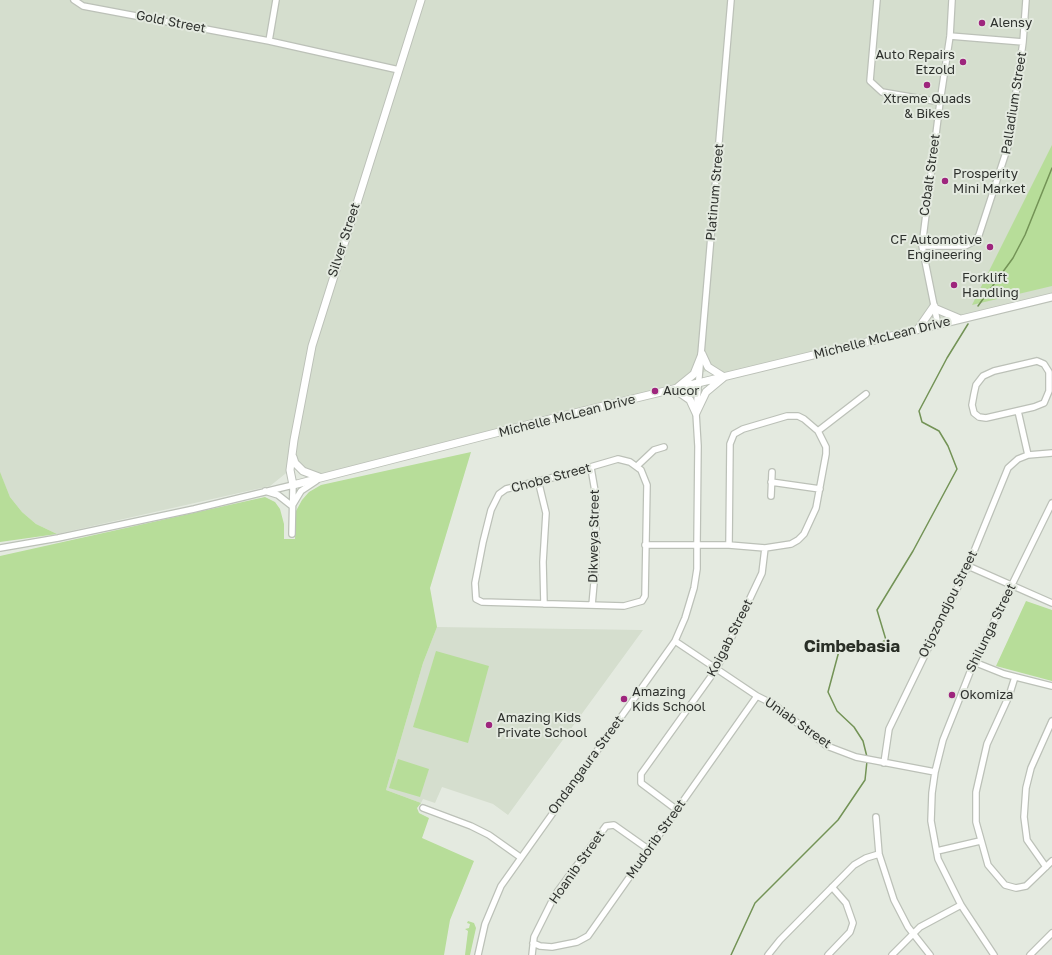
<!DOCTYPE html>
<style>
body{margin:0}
canvas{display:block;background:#e4eae0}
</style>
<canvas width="1052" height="955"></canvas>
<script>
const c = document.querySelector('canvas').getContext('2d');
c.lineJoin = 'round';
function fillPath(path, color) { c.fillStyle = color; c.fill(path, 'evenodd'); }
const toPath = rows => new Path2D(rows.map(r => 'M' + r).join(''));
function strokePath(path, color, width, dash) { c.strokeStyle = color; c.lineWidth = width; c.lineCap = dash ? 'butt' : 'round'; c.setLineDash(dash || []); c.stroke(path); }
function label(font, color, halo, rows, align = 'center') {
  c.font = font + ' "Golos Text",sans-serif'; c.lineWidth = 4; c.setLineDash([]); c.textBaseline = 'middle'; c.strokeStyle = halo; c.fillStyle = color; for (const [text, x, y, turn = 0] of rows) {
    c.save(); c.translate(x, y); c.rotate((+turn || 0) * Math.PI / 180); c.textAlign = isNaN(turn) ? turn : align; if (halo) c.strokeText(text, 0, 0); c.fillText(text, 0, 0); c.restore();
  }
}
const built = toPath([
 [0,0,1052,0,1052,297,724,377,710,370,692,376,671,391,321,477,295,463,290,470,270,486,57,534,36,524,22,512,10,497,0,473],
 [437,627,643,630,508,815,493,804,442,787,435,803,423,799,421,803,386,790,423,663]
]);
const green = toPath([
 [1052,145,1052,286,972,305],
 [471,452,430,588,437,627,423,663,386,790,421,803,417,808,419,813,429,818,422,838,474,861,450,920,444,955,0,955,0,556,265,497,275,502,280,509,284,524,284,539,295,539,296,511,302,500,309,492,321,485],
 [0,472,10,497,22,512,36,524,57,534,0,542],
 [1026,601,1052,610,1052,681,996,666],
 [436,651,489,666,468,743,413,727],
 [398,759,429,769,420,797,389,788],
 [468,921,474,923,476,928,470,955,465,955,468,931,465,929,469,928,470,924,467,923]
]);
const stream = toPath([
 [978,306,1013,258,1025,235,1052,168],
 [867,757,863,741,854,727,837,711,828,692,839,651,870,649,886,640,877,610,913,551,957,469,948,446,939,431,922,422,919,411,947,358,968,324],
 [731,955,755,903,838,820,865,780,867,761]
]);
const minor = toPath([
 [74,0,83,6,269,41,399,70],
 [877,0,870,81,882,92,940,102],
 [950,36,1023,42],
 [269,41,276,0],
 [922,246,965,246,975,241,979,235,1009,143,1023,42,1026,0],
 [938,325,922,246,940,102,950,36,952,0],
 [1037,361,1044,364,1049,372,1049,391,1044,403,1034,407,986,418,979,417,974,413,972,405,974,394,976,385,983,376,994,371,1037,361],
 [1018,411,1028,455],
 [818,431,866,394],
 [618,459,630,462,641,470,647,485,645,596,642,601,624,606,482,602,476,599,475,583,483,542,491,510,499,494,506,489,563,475,618,459],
 [637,466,654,450,664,447],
 [591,468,596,497,596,561,592,605],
 [538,480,546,513,543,562,544,604],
 [771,482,820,489],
 [265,491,278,495,292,506,301,491,316,481],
 [771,496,772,472],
 [645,545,729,545,765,548,791,544,798,540,804,534,816,508,826,454,826,447,818,431,804,419,798,416,787,416,743,429,734,434,730,444,729,545],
 [0,548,58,538,194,509,293,485,292,534],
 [968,566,1052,603],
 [675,641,757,696,773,704,827,746,856,757,935,772],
 [974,662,1004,674,1052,686],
 [1015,677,1009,696,987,744,976,792,976,822,988,865,1005,885,1016,888,1026,886,1052,861],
 [884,763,889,729,968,566,1008,468,1018,459,1028,455,1052,453],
 [423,808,471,826,489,835,520,857],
 [677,810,641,783,641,774,717,668,762,573,765,548],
 [876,817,879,854,894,900,908,927,930,955],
 [937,851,980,841],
 [1046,867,1027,840,1024,817,1026,788,1031,768,1052,721],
 [533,943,540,946,552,947,577,942,588,936,757,696],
 [478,955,485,924,501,886,675,641,685,618,694,588,697,569,697,544,698,446,696,413,731,0],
 [532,955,534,937,555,895,606,826,614,825,648,849],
 [768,955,780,940,854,865,866,858,879,854],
 [828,955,850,932,853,923,846,903,832,887],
 [892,955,920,927,961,905],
 [994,955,961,905,938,859,931,821,932,793,935,772,943,740,963,690,974,662,1052,503],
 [1030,955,1052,933]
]);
const tertiary = toPath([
 [421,0,312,346,294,440,290,470,293,485,550,419,1052,297],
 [934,308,960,319],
 [918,329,934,306],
 [678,387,694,374,702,354],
 [673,391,680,393,690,400,696,413],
 [696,413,706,392,724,377,708,367,702,354],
 [293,457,295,463,303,471,319,477]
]);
const markers = [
 [982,23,4,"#9e257d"],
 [963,62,4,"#9e257d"],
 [927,85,4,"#9e257d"],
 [945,181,4,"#9e257d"],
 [990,247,4,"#9e257d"],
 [954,285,4,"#9e257d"],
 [655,391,4,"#9e257d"],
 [952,695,4,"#9e257d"],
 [624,699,4,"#9e257d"],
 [489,725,4,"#9e257d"]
];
const streetNames = [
 ["Gold Street",171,22,11],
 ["Palladium Street",1014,103,-81],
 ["Cobalt Street",930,175,-82],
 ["Platinum Street",715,192,-85],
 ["Silver Street",344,240,-72],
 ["Michelle McLean Drive",882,338,-14],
 ["Michelle McLean Drive",567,416,-14],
 ["Chobe Street",551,478,-15],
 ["Dikweya Street",594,536,-89],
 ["Otjozondjou Street",948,604,-64],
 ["Shilunga Street",991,628,-64],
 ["Koigab Street",730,638,-63],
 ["Uniab Street",798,723,35],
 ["Ondangaura Street",586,765,-54],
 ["Mudorib Street",656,839,-55],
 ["Hoanib Street",577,867,-55]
];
const poiNames = [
 ["Alensy",990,23],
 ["Auto Repairs",955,55,"right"],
 ["Etzold",955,70,"right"],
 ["Xtreme Quads",927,99,"center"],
 ["& Bikes",927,114,"center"],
 ["Prosperity",953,174],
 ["Mini Market",953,189],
 ["CF Automotive",982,240,"right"],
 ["Engineering",982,255,"right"],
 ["Forklift",962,278],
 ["Handling",962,293],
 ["Aucor",663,391],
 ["Amazing",632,692],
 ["Kids School",632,707],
 ["Okomiza",960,695],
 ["Amazing Kids",497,718],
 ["Private School",497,733]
];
const districtNames = [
 ["Cimbebasia",852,647]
];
fillPath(built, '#d5dece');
fillPath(green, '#b7dd99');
strokePath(stream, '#739356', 1.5);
strokePath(minor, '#bcc1b8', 8);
strokePath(tertiary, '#bcc1b8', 9);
strokePath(minor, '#fff', 5.5);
strokePath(tertiary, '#fff', 7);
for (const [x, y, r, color] of markers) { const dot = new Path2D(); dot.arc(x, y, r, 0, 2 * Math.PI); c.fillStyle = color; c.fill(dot); strokePath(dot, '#e4eae0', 1.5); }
label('13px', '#2f322e', '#e4eae0', streetNames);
label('13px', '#2f322e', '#e4eae0', poiNames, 'left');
label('bold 17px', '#292e26', '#e4eae0', districtNames);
</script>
